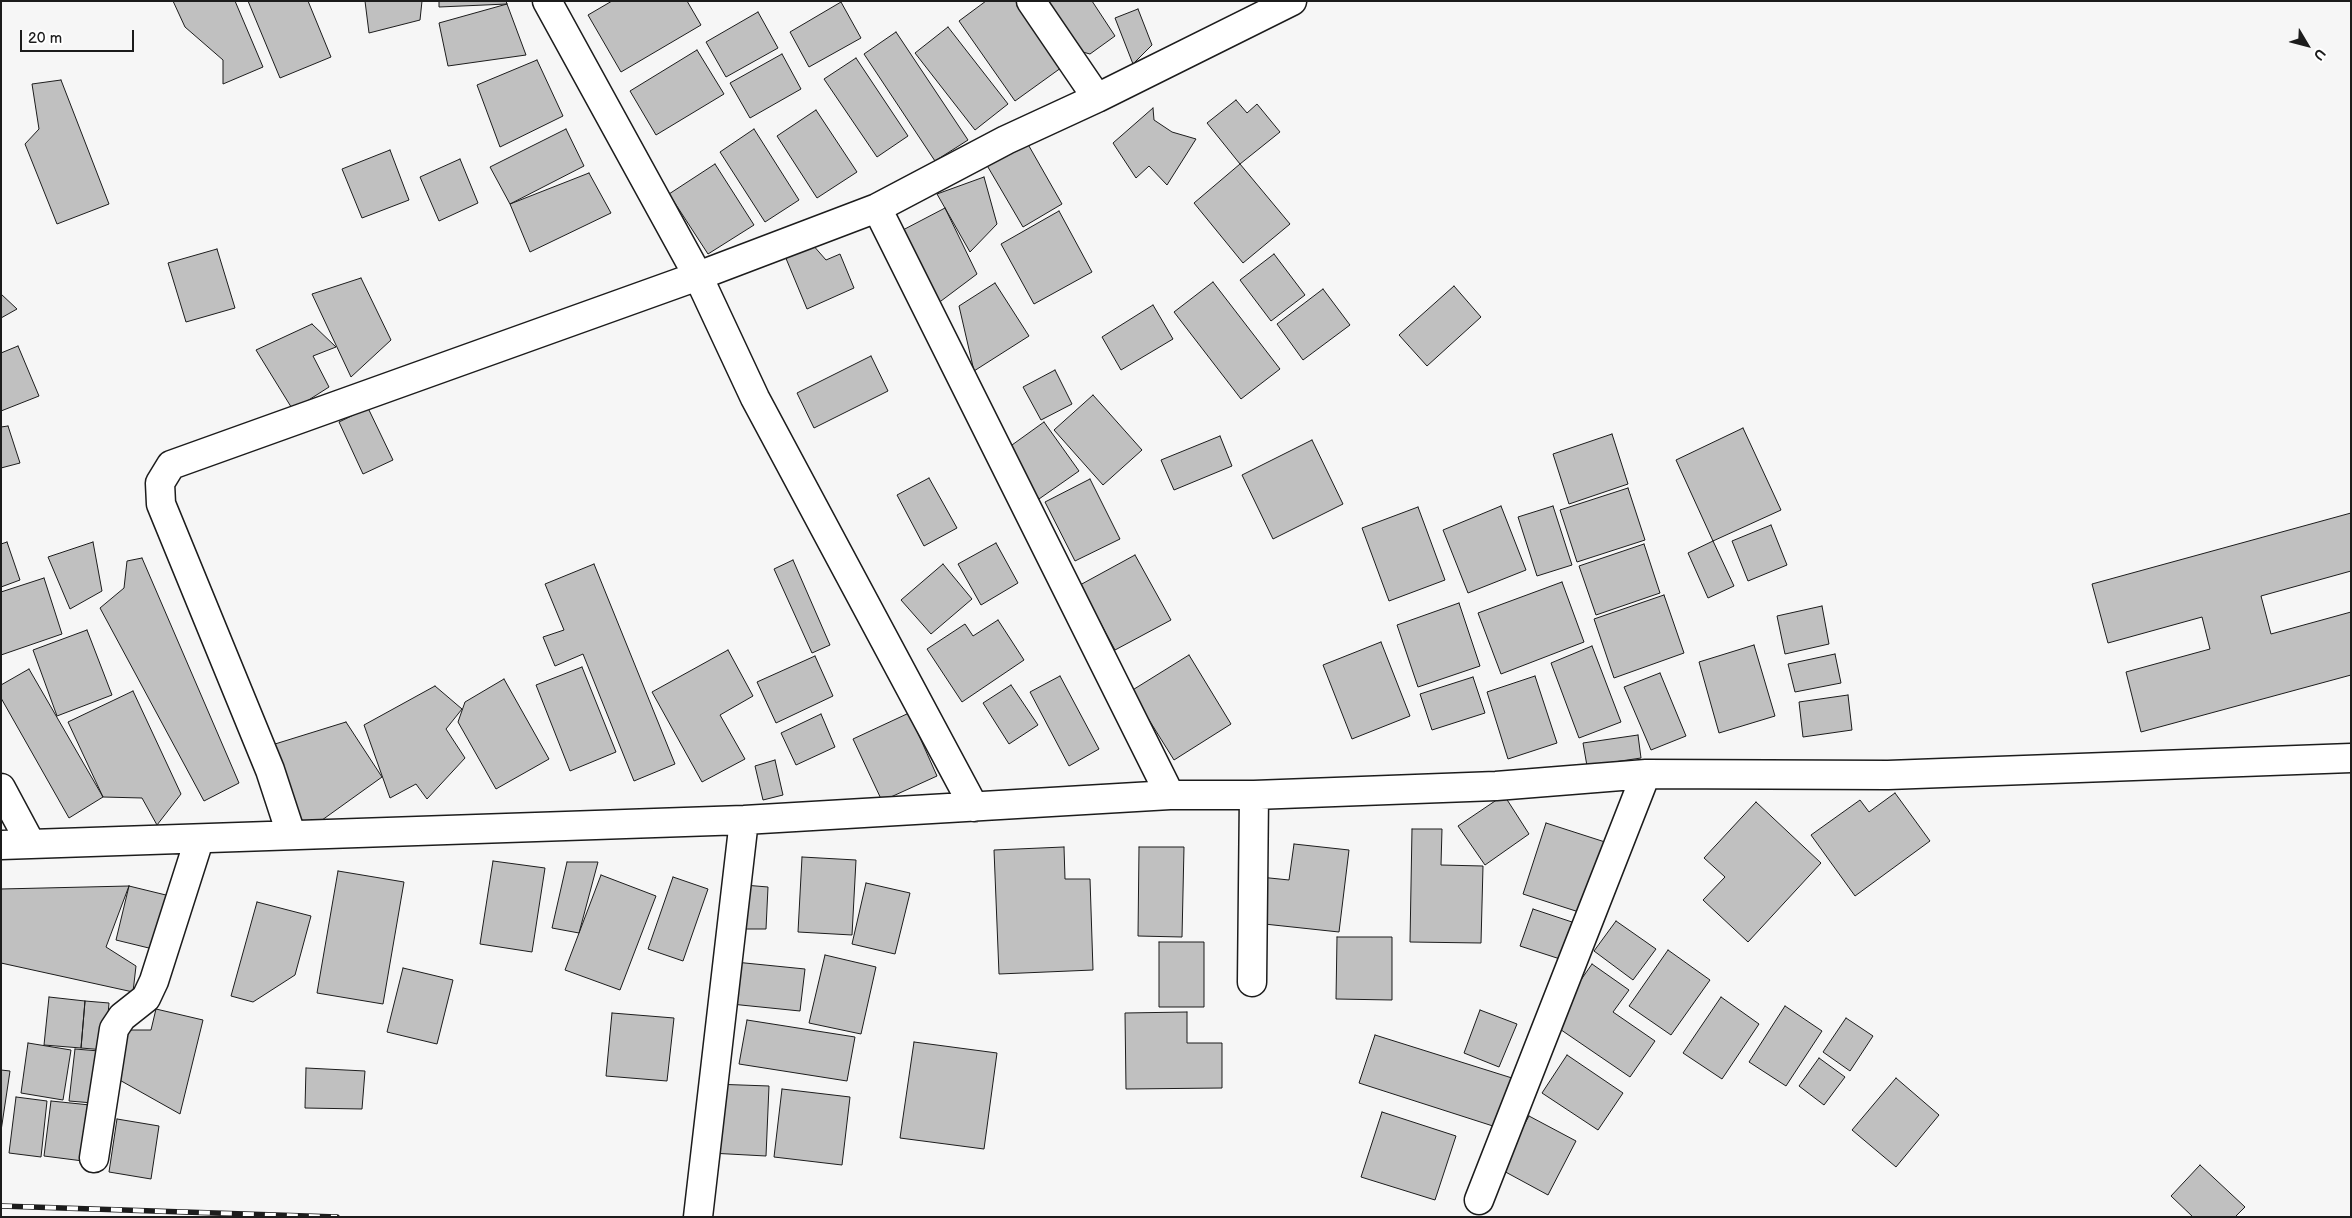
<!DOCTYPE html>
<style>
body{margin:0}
#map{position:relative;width:2352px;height:1218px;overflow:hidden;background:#f6f6f6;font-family:"Balsamiq Sans",sans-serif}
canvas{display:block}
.frame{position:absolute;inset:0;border:2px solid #1c1c1c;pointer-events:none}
.north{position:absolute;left:2282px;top:20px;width:50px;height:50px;-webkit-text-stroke:4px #fff;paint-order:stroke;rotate:127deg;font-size:14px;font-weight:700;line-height:20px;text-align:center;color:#1c1c1c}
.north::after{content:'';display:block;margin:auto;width:18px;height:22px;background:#1c1c1c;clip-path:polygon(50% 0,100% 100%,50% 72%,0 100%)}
.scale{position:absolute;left:20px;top:30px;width:114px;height:22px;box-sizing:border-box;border:2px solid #1c1c1c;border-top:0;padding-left:6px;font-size:15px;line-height:18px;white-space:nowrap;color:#1c1c1c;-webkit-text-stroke:4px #fff;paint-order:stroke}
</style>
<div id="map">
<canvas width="2352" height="1218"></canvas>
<div class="frame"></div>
<div class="north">U</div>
<div class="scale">20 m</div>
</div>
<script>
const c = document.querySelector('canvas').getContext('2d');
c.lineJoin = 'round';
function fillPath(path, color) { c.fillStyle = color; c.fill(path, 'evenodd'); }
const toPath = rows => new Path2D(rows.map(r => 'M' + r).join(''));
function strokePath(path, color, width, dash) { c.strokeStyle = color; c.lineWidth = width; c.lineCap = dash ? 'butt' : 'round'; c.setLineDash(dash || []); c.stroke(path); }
const building = toPath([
 [173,1,235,1,263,67,223,84,223,60,185,27,173,1],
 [248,1,308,1,331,57,280,78,248,1],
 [365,1,422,1,420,20,369,33,365,1],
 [439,1,506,1,507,4,439,7,439,1],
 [612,1,687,1,701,25,621,72,588,15,612,1],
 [986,1,1020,1,1065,65,1015,101,959,21,986,1],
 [1036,1,1092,1,1115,36,1090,54,1068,48,1036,1],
 [841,2,861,38,809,67,790,32,841,2],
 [507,4,526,55,448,66,439,23,507,4],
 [1138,9,1152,45,1133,64,1115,18,1138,9],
 [758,12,778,48,726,77,706,42,758,12],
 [948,27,1008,104,975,130,915,53,948,27],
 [896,32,968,140,935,161,864,54,896,32],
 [697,50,724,94,656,135,630,91,697,50],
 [782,54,801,89,750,118,730,83,782,54],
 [856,58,908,136,877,157,824,79,856,58],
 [537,60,563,116,500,147,477,85,537,60],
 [61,80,109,204,57,224,25,144,39,129,32,84,61,80],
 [1236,100,1247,113,1257,104,1280,132,1240,164,1207,123,1236,100],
 [1153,108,1154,120,1172,132,1196,139,1167,185,1149,166,1136,178,1113,143,1153,108],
 [816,110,857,172,817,198,777,136,816,110],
 [566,129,584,166,510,204,490,167,566,129],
 [754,129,799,200,765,222,720,152,754,129],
 [1025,139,1062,204,1023,227,985,162,1025,139],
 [390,150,409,200,362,218,342,169,390,150],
 [460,159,478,203,439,221,420,177,460,159],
 [715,164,754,225,708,254,669,194,715,164],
 [1240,164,1290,224,1243,263,1194,203,1240,164],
 [589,173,611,213,530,252,510,204,589,173],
 [984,177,997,224,970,252,937,194,984,177],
 [945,208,977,274,929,310,901,231,945,208],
 [1059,211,1092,272,1034,304,1001,244,1059,211],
 [812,244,826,260,840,254,854,288,807,309,785,256,812,244],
 [217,249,235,308,186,322,168,263,217,249],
 [1274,254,1305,295,1271,321,1240,280,1274,254],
 [361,278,391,340,351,377,312,294,361,278],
 [1213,282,1280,369,1241,399,1174,312,1213,282],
 [995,283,1029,336,974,371,959,306,995,283],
 [1454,286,1481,317,1427,366,1399,335,1454,286],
 [1323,289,1350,325,1303,360,1277,324,1323,289],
 [1,294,17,309,1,318,1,294],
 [1153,305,1173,339,1121,370,1102,337,1153,305],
 [312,324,336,347,313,356,329,387,293,410,256,350,312,324],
 [18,346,39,396,1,411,1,353,18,346],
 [871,356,888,391,814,428,797,393,871,356],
 [1055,370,1072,404,1041,420,1023,387,1055,370],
 [1093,395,1142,450,1103,485,1054,430,1093,395],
 [368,408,393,460,363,474,339,422,368,408],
 [1044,422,1079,471,1039,499,1005,450,1044,422],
 [8,426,20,463,1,468,1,427,8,426],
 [1743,428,1781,510,1713,541,1676,460,1743,428],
 [1612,434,1628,484,1569,504,1553,454,1612,434],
 [1220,436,1232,466,1174,490,1161,460,1220,436],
 [1312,440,1343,504,1273,539,1242,475,1312,440],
 [929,478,957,528,924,546,897,495,929,478],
 [1090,479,1120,539,1075,561,1045,502,1090,479],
 [1628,488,1645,540,1577,562,1560,510,1628,488],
 [1501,506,1526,570,1468,593,1443,530,1501,506],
 [1553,506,1572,565,1537,576,1518,517,1553,506],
 [1418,507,1445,580,1389,601,1362,528,1418,507],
 [2351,513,2351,571,2261,596,2271,634,2351,612,2351,675,2141,732,2126,672,2210,649,2202,617,2108,643,2092,584,2351,513],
 [1771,525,1787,565,1748,581,1732,541,1771,525],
 [1713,541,1734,586,1708,598,1688,553,1713,541],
 [7,542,20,580,1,587,1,544,7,542],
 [93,542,102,591,70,609,48,557,93,542],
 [996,543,1018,583,981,605,958,564,996,543],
 [1644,544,1660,593,1596,615,1579,566,1644,544],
 [1135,555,1171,620,1115,650,1080,585,1135,555],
 [142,558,239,783,204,801,100,608,124,588,127,561,142,558],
 [793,560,830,645,812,653,774,569,793,560],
 [594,564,675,764,634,781,583,654,555,666,543,637,564,630,545,584,594,564],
 [943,564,972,599,931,634,901,600,943,564],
 [44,578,62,634,1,655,1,592,44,578],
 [1562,582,1584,642,1501,674,1478,613,1562,582],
 [1664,595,1684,653,1614,678,1594,619,1664,595],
 [1459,603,1480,666,1418,687,1397,625,1459,603],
 [1822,606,1829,644,1785,654,1777,616,1822,606],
 [998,620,1024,660,962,702,927,649,965,624,973,636,998,620],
 [87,630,112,695,57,716,33,650,87,630],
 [1381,642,1410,716,1352,739,1323,665,1381,642],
 [1754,645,1775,716,1719,733,1699,662,1754,645],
 [1592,646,1621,722,1579,738,1551,663,1592,646],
 [728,650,753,696,720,715,745,759,702,782,652,692,728,650],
 [1835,654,1841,683,1795,692,1788,664,1835,654],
 [1189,655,1231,724,1174,760,1131,691,1189,655],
 [815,656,833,696,776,723,757,682,815,656],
 [582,667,616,752,570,771,536,685,582,667],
 [29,669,103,797,69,818,1,698,1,685,29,669],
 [1660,673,1686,736,1651,750,1624,687,1660,673],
 [1060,676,1099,749,1069,766,1030,692,1060,676],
 [1535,676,1557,743,1508,759,1487,692,1535,676],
 [1473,677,1485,713,1432,730,1420,694,1473,677],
 [504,679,549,759,496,789,458,722,465,702,504,679],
 [1011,685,1038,725,1009,744,983,703,1011,685],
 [435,686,462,709,446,729,465,758,427,799,416,784,390,798,364,725,435,686],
 [133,691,181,794,157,825,142,798,103,797,68,722,133,691],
 [1848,695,1852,730,1803,737,1799,702,1848,695],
 [909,713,937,776,882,801,853,739,909,713],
 [821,714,835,747,796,765,781,733,821,714],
 [346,722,382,777,304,833,275,744,346,722],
 [1638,735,1641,758,1587,766,1583,743,1638,735],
 [775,760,783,795,763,800,755,766,775,760],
 [1895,793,1930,841,1855,896,1811,835,1860,800,1869,812,1895,793],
 [1504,795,1529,834,1485,865,1458,826,1504,795],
 [1756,802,1821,863,1748,942,1703,900,1725,877,1704,858,1756,802],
 [1546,823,1605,842,1582,913,1523,894,1546,823],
 [1412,829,1442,829,1441,865,1483,866,1481,943,1410,942,1412,829],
 [1294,844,1349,850,1339,932,1255,923,1260,877,1289,880,1294,844],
 [1064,847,1065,879,1090,879,1093,970,999,974,994,850,1064,847],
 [1139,847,1184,847,1182,937,1138,936,1139,847],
 [802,857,856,860,852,935,798,932,802,857],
 [493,861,545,868,532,952,480,944,493,861],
 [567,862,598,862,579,933,552,928,567,862],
 [338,871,404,882,383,1004,317,993,338,871],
 [601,875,656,896,620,990,565,970,601,875],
 [673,877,708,889,683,961,648,949,673,877],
 [866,883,910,893,895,954,852,944,866,883],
 [744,885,768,887,766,929,742,929,744,885],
 [129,886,170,896,157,950,116,940,129,886],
 [129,886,106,947,136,966,133,992,1,963,1,889,129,886],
 [257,902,311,916,295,975,253,1002,231,996,257,902],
 [1533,909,1572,922,1560,959,1520,946,1533,909],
 [1616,921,1656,949,1633,980,1594,951,1616,921],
 [1337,937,1392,937,1392,1000,1336,999,1337,937],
 [1159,942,1204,942,1204,1007,1159,1007,1159,942],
 [1668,950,1710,980,1671,1035,1629,1006,1668,950],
 [825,955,876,967,861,1034,809,1023,825,955],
 [735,962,805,969,800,1011,731,1004,735,962],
 [1592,964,1629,990,1613,1012,1655,1041,1630,1077,1551,1023,1592,964],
 [403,968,453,980,437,1044,387,1032,403,968],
 [49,997,85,1001,81,1048,44,1045,49,997],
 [1721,997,1759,1024,1722,1079,1683,1053,1721,997],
 [85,1001,109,1003,105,1050,81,1048,85,1001],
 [1785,1006,1822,1031,1786,1086,1749,1062,1785,1006],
 [156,1009,203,1020,180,1114,116,1078,129,1030,151,1030,156,1009],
 [1480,1010,1517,1024,1499,1067,1464,1053,1480,1010],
 [1187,1012,1187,1043,1222,1043,1222,1088,1126,1089,1125,1013,1187,1012],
 [612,1013,674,1018,667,1081,606,1076,612,1013],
 [1846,1018,1873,1036,1850,1071,1823,1052,1846,1018],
 [747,1020,855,1037,847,1081,739,1064,747,1020],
 [1375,1035,1512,1078,1496,1127,1359,1083,1375,1035],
 [914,1042,997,1053,984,1149,900,1138,914,1042],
 [28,1043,71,1050,63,1100,21,1093,28,1043],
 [75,1049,99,1051,93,1103,69,1101,75,1049],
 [1567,1055,1623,1093,1598,1130,1542,1093,1567,1055],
 [1819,1058,1845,1077,1824,1105,1799,1086,1819,1058],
 [306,1068,365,1071,362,1109,305,1108,306,1068],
 [1,1070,10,1071,1,1131,1,1070],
 [1896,1078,1939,1115,1896,1167,1852,1130,1896,1078],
 [713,1084,769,1086,766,1156,710,1153,713,1084],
 [782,1089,850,1097,842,1165,774,1157,782,1089],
 [16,1097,47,1101,41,1157,9,1153,16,1097],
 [51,1101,90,1105,83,1161,44,1156,51,1101],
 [1382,1112,1456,1136,1435,1200,1361,1177,1382,1112],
 [1529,1116,1576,1141,1548,1195,1500,1169,1529,1116],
 [117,1119,159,1126,151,1179,109,1172,117,1119],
 [2200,1165,2245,1207,2235,1217,2193,1217,2171,1196,2200,1165]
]);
const minor = toPath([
 [1031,1,1097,98],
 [877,208,1170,795],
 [1,788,31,844],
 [974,807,755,398,698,276,877,208,1006,140,1097,98,1292,1],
 [291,834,270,770,161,504,160,483,171,465,698,276,547,1],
 [1,845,744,820,1170,795,1254,795,1496,786,1646,774,1888,775,2351,758],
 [1252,982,1254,795],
 [94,1158,114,1029,122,1017,146,998,154,981,199,840],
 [1479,1200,1646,774],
 [698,1217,744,820]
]);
const rail = toPath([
 [1,1206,337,1217]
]);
fillPath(building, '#c0c0c0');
strokePath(building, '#1c1c1c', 1);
strokePath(minor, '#1c1c1c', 31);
strokePath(minor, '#fff', 28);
strokePath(rail, '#1c1c1c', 5.5);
strokePath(rail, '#fff', 4, [11]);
</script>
